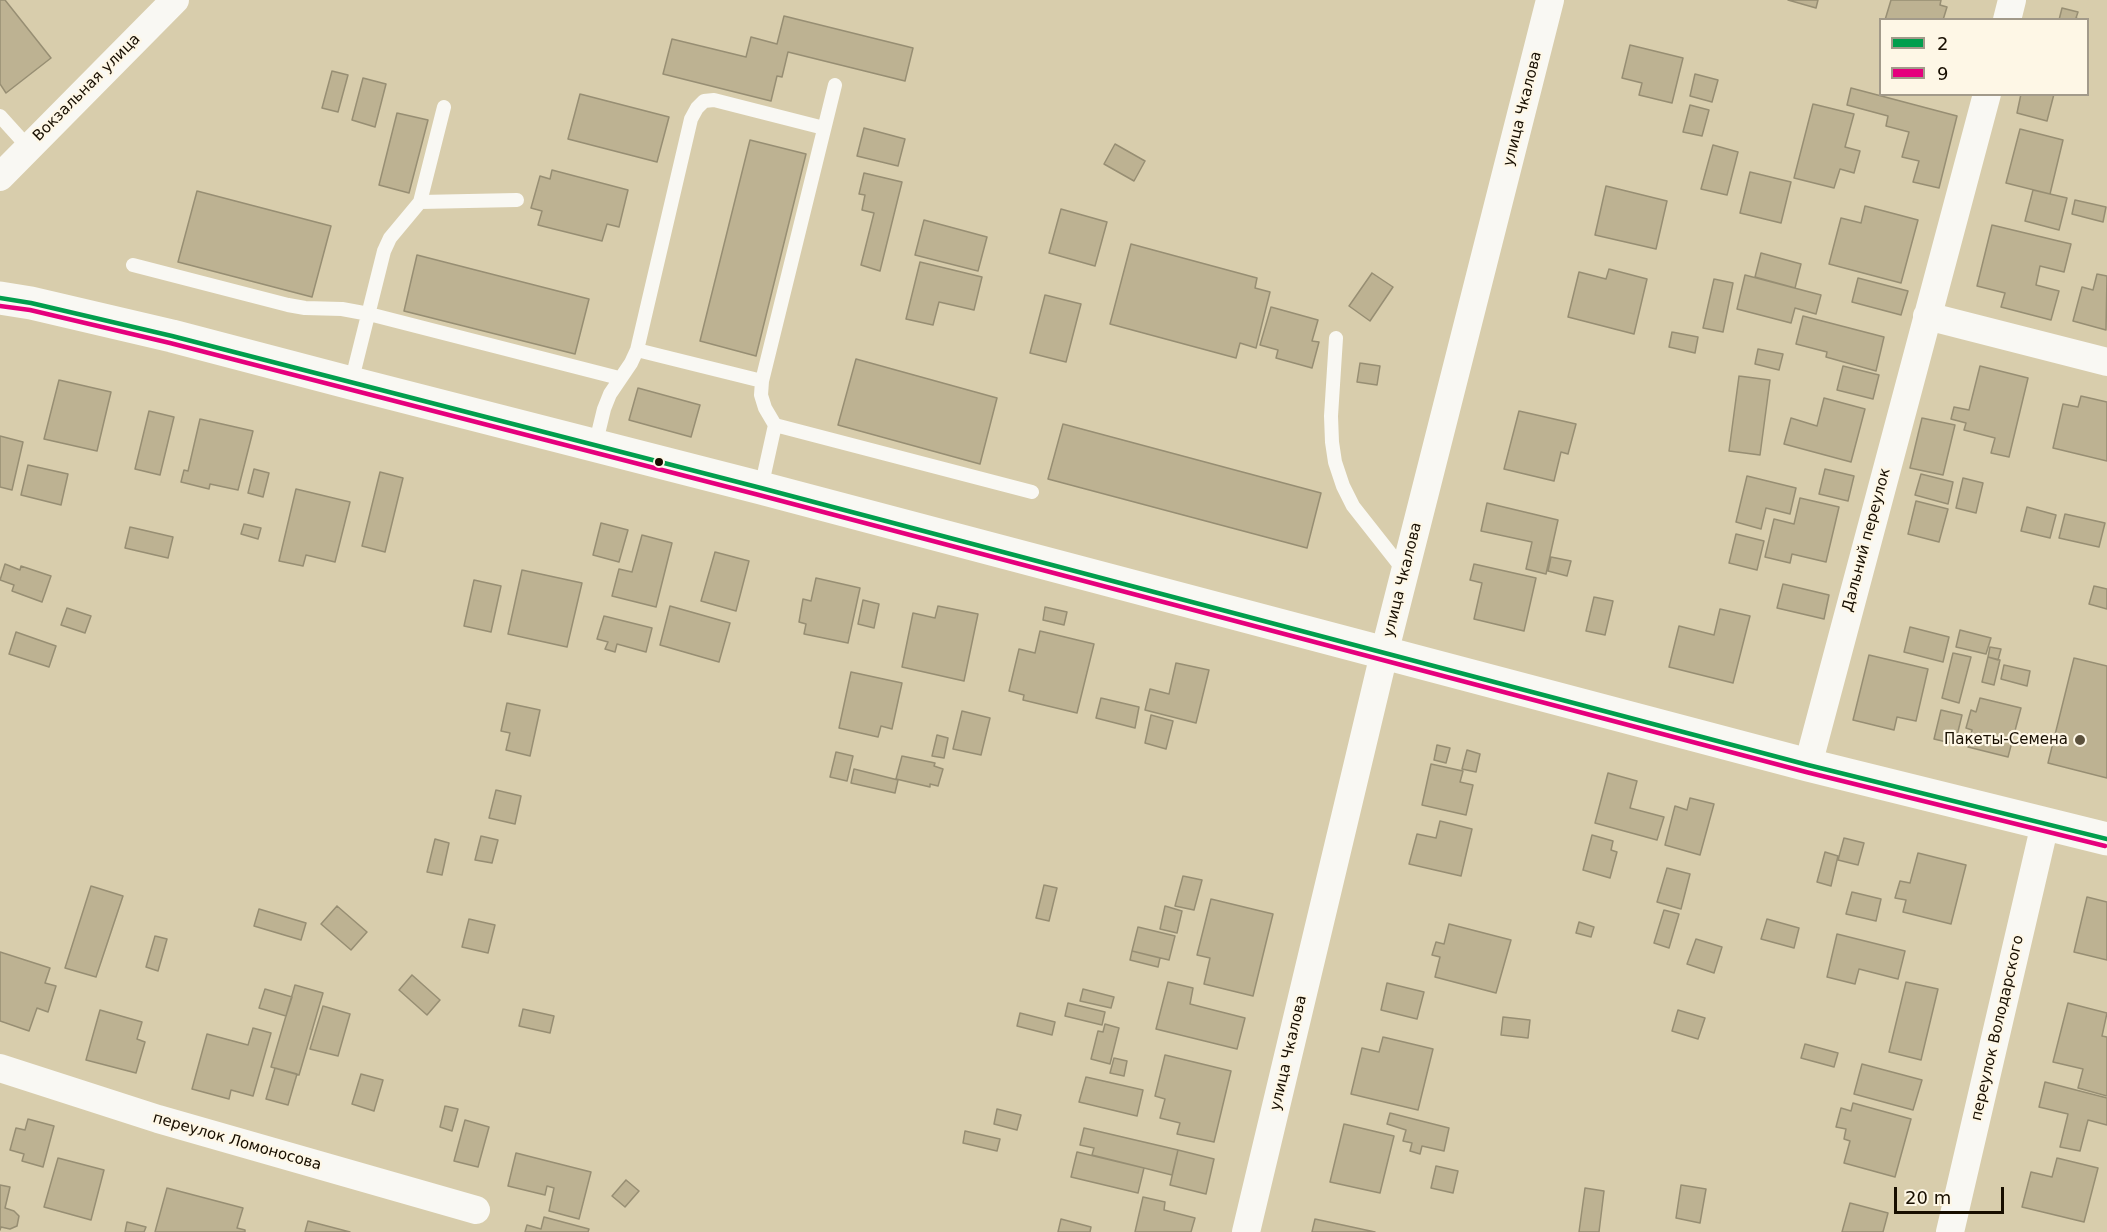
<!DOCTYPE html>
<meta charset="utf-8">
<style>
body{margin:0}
#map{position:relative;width:2107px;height:1232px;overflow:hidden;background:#d8cdac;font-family:"DejaVu Sans",sans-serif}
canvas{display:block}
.legend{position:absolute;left:1879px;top:18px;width:210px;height:78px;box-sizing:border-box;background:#fef7e6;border:2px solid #a29a8a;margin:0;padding:8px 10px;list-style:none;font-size:18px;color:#170e00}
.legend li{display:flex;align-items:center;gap:12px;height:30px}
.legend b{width:30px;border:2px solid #a29a8a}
.scale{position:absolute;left:1894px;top:1187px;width:110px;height:27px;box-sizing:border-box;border:3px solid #170e00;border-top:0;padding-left:8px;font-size:18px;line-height:21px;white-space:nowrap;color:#170e00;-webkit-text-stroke:4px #fef7e6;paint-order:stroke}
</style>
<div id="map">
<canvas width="2107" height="1232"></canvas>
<ul class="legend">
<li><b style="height:8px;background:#019e4d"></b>2</li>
<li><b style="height:8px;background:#e5007d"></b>9</li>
</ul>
<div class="scale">20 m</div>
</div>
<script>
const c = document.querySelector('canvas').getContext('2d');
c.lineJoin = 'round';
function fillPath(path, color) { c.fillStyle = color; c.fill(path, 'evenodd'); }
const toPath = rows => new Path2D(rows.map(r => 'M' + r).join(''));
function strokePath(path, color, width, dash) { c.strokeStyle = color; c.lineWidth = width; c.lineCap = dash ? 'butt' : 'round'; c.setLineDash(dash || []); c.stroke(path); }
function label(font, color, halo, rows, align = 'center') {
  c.font = font + ' "DejaVu Sans",sans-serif'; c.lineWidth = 4.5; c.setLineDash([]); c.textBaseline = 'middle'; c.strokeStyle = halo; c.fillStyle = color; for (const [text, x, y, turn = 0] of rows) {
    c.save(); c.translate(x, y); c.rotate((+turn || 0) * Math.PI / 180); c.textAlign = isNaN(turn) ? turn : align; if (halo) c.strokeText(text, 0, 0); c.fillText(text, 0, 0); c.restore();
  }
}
const building = toPath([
 [0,0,5,0,51,58,6,93,0,84,0,0],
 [1788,0,1818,0,1816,8,1788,0],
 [1891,0,1941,0,1940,5,1947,7,1943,20,1885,20,1891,0],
 [2062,8,2078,12,2076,18,2081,20,2059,20,2062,8],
 [784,16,913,48,905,81,788,52,782,77,777,76,771,101,663,74,672,39,746,57,751,37,777,44,784,16],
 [1630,45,1683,58,1672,103,1639,95,1642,83,1622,78,1630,45],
 [332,71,348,75,338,112,322,108,332,71],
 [1695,74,1718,80,1712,102,1690,96,1695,74],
 [363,78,386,84,375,127,352,120,363,78],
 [1851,88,1957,116,1939,188,1913,182,1919,161,1902,157,1909,132,1886,126,1888,116,1847,105,1851,88],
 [580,94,669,117,657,162,568,139,580,94],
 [2021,94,2054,94,2047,121,2017,113,2021,94],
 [1813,104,1854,114,1845,147,1860,151,1854,173,1840,169,1834,188,1794,178,1813,104],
 [1690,105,1709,110,1702,136,1683,132,1690,105],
 [397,113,428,120,409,193,379,185,397,113],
 [864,128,905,139,898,166,857,156,864,128],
 [2020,129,2063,140,2050,194,2006,183,2020,129],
 [750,140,806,154,756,356,700,341,750,140],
 [1115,144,1145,161,1134,181,1104,164,1115,144],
 [1713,145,1738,152,1727,195,1701,189,1713,145],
 [552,170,628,190,619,227,607,224,602,241,538,225,542,211,531,208,540,176,550,179,552,170],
 [1750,172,1791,182,1781,223,1740,213,1750,172],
 [864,173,902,182,880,271,861,265,874,213,862,210,865,195,859,194,864,173],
 [1606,186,1667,201,1656,249,1595,235,1606,186],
 [2033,190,2067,198,2059,230,2025,221,2033,190],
 [197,191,331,226,312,297,178,262,197,191],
 [2075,200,2106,207,2103,222,2072,214,2075,200],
 [1865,206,1918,220,1901,283,1829,264,1841,218,1861,223,1865,206],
 [1061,209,1107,222,1095,266,1049,253,1061,209],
 [924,220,987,237,978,271,915,255,924,220],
 [1992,225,2071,244,2064,272,2040,266,2036,285,2059,291,2051,320,2001,307,2005,293,1977,286,1992,225],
 [1131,244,1257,278,1255,288,1270,292,1256,348,1240,343,1236,358,1110,324,1131,244],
 [1761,253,1801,264,1795,288,1755,277,1761,253],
 [417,255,589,299,575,354,404,311,417,255],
 [920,262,982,277,974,310,939,302,933,325,906,319,920,262],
 [1609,269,1647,279,1634,334,1568,317,1579,272,1606,279,1609,269],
 [1372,273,1393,287,1370,321,1349,306,1372,273],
 [2097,274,2107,276,2106,330,2073,321,2082,287,2093,290,2097,274],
 [1745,275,1821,295,1816,314,1795,308,1791,323,1737,309,1745,275],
 [1858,278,1908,291,1901,315,1852,302,1858,278],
 [1714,279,1733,283,1723,332,1703,328,1714,279],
 [1045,295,1081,304,1066,362,1030,353,1045,295],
 [1271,307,1318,320,1312,341,1319,342,1312,368,1276,358,1278,350,1260,345,1271,307],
 [1803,316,1884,337,1876,371,1826,357,1827,352,1796,344,1803,316],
 [1672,332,1698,337,1695,353,1669,347,1672,332],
 [1758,349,1783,354,1779,370,1755,364,1758,349],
 [856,359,997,398,980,464,838,425,856,359],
 [1360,363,1380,366,1377,385,1357,382,1360,363],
 [1843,366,1879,375,1873,399,1837,390,1843,366],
 [1980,366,2028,378,2009,457,1991,453,1995,438,1964,430,1966,423,1951,419,1954,407,1969,410,1980,366],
 [1739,376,1770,380,1760,455,1729,451,1739,376],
 [59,380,111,392,97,451,44,439,59,380],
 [638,388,700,405,691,437,629,420,638,388],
 [2081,396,2107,402,2107,461,2053,448,2063,404,2078,407,2081,396],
 [1824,398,1865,409,1851,462,1784,444,1791,418,1817,426,1824,398],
 [149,411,174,417,160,475,135,469,149,411],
 [1519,411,1576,424,1568,454,1561,452,1554,481,1504,469,1519,411],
 [1922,418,1955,425,1943,475,1910,468,1922,418],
 [200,419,253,431,238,490,210,484,209,489,181,482,184,470,188,471,200,419],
 [1063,424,1321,493,1307,548,1048,479,1063,424],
 [0,436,23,442,12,490,0,487,0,436],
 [28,465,68,474,61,505,21,495,28,465],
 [254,469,269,473,263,497,248,493,254,469],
 [1825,469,1854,476,1848,501,1819,494,1825,469],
 [380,472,403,478,385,552,362,546,380,472],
 [1921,474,1953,482,1948,504,1915,495,1921,474],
 [1747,476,1796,488,1790,514,1766,508,1761,529,1736,522,1747,476],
 [1963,478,1983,483,1976,513,1956,508,1963,478],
 [296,489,350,502,335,562,306,555,303,566,279,561,296,489],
 [1800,498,1839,507,1826,562,1792,554,1790,563,1765,557,1774,519,1794,524,1800,498],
 [1916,501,1948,509,1939,542,1908,534,1916,501],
 [1487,503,1558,520,1546,574,1526,569,1532,542,1481,531,1487,503],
 [2027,507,2056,515,2050,538,2021,531,2027,507],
 [2065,514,2105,523,2099,547,2059,538,2065,514],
 [601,523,628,530,619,562,593,555,601,523],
 [244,524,261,528,258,539,241,534,244,524],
 [130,527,173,537,168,558,125,548,130,527],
 [1736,534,1764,541,1757,570,1729,563,1736,534],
 [642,535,672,543,656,607,612,596,619,569,632,572,642,535],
 [715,552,749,561,736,611,701,601,715,552],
 [1551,557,1571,561,1567,576,1548,571,1551,557],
 [5,564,20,570,21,566,51,576,42,602,12,591,14,585,0,580,5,564],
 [1474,564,1536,578,1524,631,1474,619,1482,583,1470,580,1474,564],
 [522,570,582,583,567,647,508,634,522,570],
 [816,578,860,588,848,643,804,634,806,624,799,622,803,599,811,601,816,578],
 [474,580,501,586,491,632,464,626,474,580],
 [1783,584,1829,595,1824,619,1777,608,1783,584],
 [2094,586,2107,589,2107,609,2089,604,2094,586],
 [1594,597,1613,601,1605,635,1586,631,1594,597],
 [863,600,879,604,874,628,858,624,863,600],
 [670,606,730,623,719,662,660,645,670,606],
 [938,606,978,614,964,681,902,667,913,613,935,618,938,606],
 [1045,607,1067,612,1064,625,1043,620,1045,607],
 [67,608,91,616,85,633,61,625,67,608],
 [1720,609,1750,616,1733,683,1669,667,1679,626,1714,635,1720,609],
 [604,616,652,628,646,652,617,644,615,652,605,649,608,642,597,639,604,616],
 [1910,627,1949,637,1943,662,1904,652,1910,627],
 [1960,630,1991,638,1986,654,1956,647,1960,630],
 [1040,631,1094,644,1077,713,1023,700,1024,695,1009,691,1019,649,1035,653,1040,631],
 [16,632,56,646,49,667,9,654,16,632],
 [1990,647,2001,649,1998,660,1988,657,1990,647],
 [1953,653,1971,657,1959,703,1942,698,1953,653],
 [1869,655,1928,669,1916,721,1897,717,1894,730,1853,720,1869,655],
 [1988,657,2000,660,1994,685,1982,682,1988,657],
 [2074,658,2107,666,2107,778,2048,763,2074,658],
 [1176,663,1209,670,1196,723,1145,710,1150,689,1169,694,1176,663],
 [2004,665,2030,671,2027,686,2001,679,2004,665],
 [851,672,902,683,892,729,881,726,878,737,839,728,851,672],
 [1101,698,1139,707,1135,728,1096,718,1101,698],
 [1980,698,2021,708,2008,757,1968,747,1972,730,1966,728,1971,710,1976,712,1980,698],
 [507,703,540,710,530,756,506,750,510,733,501,731,507,703],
 [1941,710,1962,715,1955,744,1934,739,1941,710],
 [962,711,990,718,981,755,953,749,962,711],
 [1151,715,1173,721,1166,749,1145,743,1151,715],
 [937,735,948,738,944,758,932,756,937,735],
 [1437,745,1450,748,1446,763,1434,760,1437,745],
 [1467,750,1480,754,1476,772,1462,769,1467,750],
 [836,752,853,756,847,781,830,777,836,752],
 [902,756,935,763,934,766,943,769,938,786,930,784,930,787,896,779,902,756],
 [1431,764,1463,771,1460,782,1473,785,1466,815,1422,805,1431,764],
 [854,769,898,780,895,793,851,783,854,769],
 [1608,773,1637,781,1630,808,1664,817,1657,840,1595,823,1608,773],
 [496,790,521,796,515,824,489,818,496,790],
 [1690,798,1714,804,1700,855,1665,845,1675,806,1687,810,1690,798],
 [1440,821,1472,829,1461,876,1409,864,1417,834,1436,838,1440,821],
 [1592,835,1613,841,1611,850,1617,852,1610,878,1583,870,1592,835],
 [481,836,498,840,492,863,475,860,481,836],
 [1844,838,1864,843,1858,865,1838,860,1844,838],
 [435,839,449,843,442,875,427,872,435,839],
 [1825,852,1838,856,1831,886,1817,882,1825,852],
 [1918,853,1966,865,1951,924,1903,912,1906,900,1895,898,1900,881,1910,883,1918,853],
 [1667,868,1690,874,1681,909,1657,902,1667,868],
 [1183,876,1202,880,1194,910,1175,906,1183,876],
 [1044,885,1057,888,1049,921,1036,918,1044,885],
 [91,886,123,896,96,977,65,968,91,886],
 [1852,892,1881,899,1876,921,1846,914,1852,892],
 [2087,897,2107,902,2107,960,2074,952,2087,897],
 [1211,899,1273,914,1253,996,1204,984,1210,958,1197,955,1211,899],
 [337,906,367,932,351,950,321,924,337,906],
 [1165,906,1182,911,1177,933,1160,929,1165,906],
 [259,909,306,923,301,940,254,926,259,909],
 [1664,910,1679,914,1669,948,1654,943,1664,910],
 [469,919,495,925,488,953,462,947,469,919],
 [1767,919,1799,928,1794,948,1761,939,1767,919],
 [1579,922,1594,927,1591,937,1576,933,1579,922],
 [1449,924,1511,940,1496,993,1435,977,1440,957,1432,955,1436,942,1444,944,1449,924],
 [1138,927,1175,936,1169,960,1132,951,1138,927],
 [1837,934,1905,951,1898,979,1859,969,1855,984,1827,977,1837,934],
 [155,936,167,939,158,971,146,967,155,936],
 [1696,939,1722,947,1714,973,1687,964,1696,939],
 [1132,951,1160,958,1158,967,1130,960,1132,951],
 [0,952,50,968,45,983,56,986,48,1012,37,1008,29,1031,0,1021,0,952],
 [412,975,440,1000,427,1015,399,990,412,975],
 [1168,982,1193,988,1190,1004,1245,1018,1237,1049,1156,1029,1168,982],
 [1906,982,1938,989,1921,1060,1889,1052,1906,982],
 [1387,983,1424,992,1417,1019,1381,1010,1387,983],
 [295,985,323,993,299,1075,271,1067,295,985],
 [265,989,292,997,286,1016,259,1008,265,989],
 [1083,989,1114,997,1111,1008,1080,1001,1083,989],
 [1068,1003,1105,1012,1102,1025,1065,1016,1068,1003],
 [2068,1003,2107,1013,2102,1036,2107,1037,2107,1096,2078,1088,2083,1069,2053,1062,2068,1003],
 [323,1006,350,1014,338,1056,310,1049,323,1006],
 [523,1009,554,1016,550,1033,519,1026,523,1009],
 [100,1010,142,1022,137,1039,145,1042,136,1073,86,1060,100,1010],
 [1678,1010,1705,1018,1698,1039,1672,1031,1678,1010],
 [1020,1013,1055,1022,1052,1035,1017,1026,1020,1013],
 [1503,1017,1530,1020,1528,1038,1501,1035,1503,1017],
 [1105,1024,1119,1028,1110,1064,1091,1059,1098,1031,1103,1032,1105,1024],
 [253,1028,271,1033,253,1096,231,1090,229,1099,192,1089,207,1034,248,1045,253,1028],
 [1383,1037,1433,1049,1418,1110,1351,1094,1362,1048,1379,1052,1383,1037],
 [1805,1044,1838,1053,1834,1067,1801,1058,1805,1044],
 [1165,1055,1231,1071,1214,1142,1177,1134,1180,1123,1160,1118,1165,1099,1155,1096,1165,1055],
 [1114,1058,1127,1061,1124,1076,1110,1073,1114,1058],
 [1862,1064,1922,1080,1913,1110,1854,1094,1862,1064],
 [275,1068,297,1074,288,1105,266,1099,275,1068],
 [361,1074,383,1080,374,1111,352,1104,361,1074],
 [1086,1077,1143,1090,1137,1116,1079,1102,1086,1077],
 [2045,1082,2107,1098,2107,1125,2088,1120,2080,1151,2060,1147,2068,1114,2039,1107,2045,1082],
 [1853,1103,1911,1119,1895,1177,1844,1163,1850,1141,1844,1139,1846,1129,1836,1127,1841,1108,1851,1111,1853,1103],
 [445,1106,458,1109,452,1131,440,1127,445,1106],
 [997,1109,1021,1115,1017,1130,994,1124,997,1109],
 [1390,1113,1449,1128,1444,1151,1422,1146,1420,1154,1410,1151,1412,1143,1403,1141,1406,1130,1387,1124,1390,1113],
 [28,1119,54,1126,43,1167,22,1161,24,1154,10,1150,16,1128,25,1130,28,1119],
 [465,1120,489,1127,478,1167,454,1161,465,1120],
 [1344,1124,1394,1136,1380,1193,1330,1182,1344,1124],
 [1084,1128,1178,1150,1172,1175,1092,1155,1094,1148,1080,1145,1084,1128],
 [965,1131,1000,1139,997,1151,963,1143,965,1131],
 [1178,1150,1214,1159,1206,1194,1170,1185,1178,1150],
 [1077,1152,1144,1168,1138,1193,1071,1177,1077,1152],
 [516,1153,591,1172,579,1219,549,1211,554,1188,547,1186,545,1195,508,1186,516,1153],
 [58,1158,104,1170,91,1220,44,1207,58,1158],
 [2057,1158,2098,1168,2084,1222,2022,1207,2031,1172,2052,1177,2057,1158],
 [1436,1166,1458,1171,1453,1193,1431,1188,1436,1166],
 [626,1180,639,1191,625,1207,612,1196,626,1180],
 [0,1185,10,1187,5,1208,14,1211,19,1216,17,1226,10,1229,1,1227,0,1230,0,1185],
 [1681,1185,1706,1189,1700,1223,1676,1218,1681,1185],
 [167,1188,243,1208,237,1228,245,1230,245,1232,155,1232,167,1188],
 [1585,1188,1604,1191,1599,1232,1579,1232,1585,1188],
 [1143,1197,1165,1202,1164,1210,1195,1218,1191,1232,1135,1232,1143,1197],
 [1850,1203,1888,1213,1883,1232,1842,1232,1850,1203],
 [544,1217,589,1229,588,1232,525,1232,527,1225,541,1229,544,1217],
 [1061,1219,1091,1227,1090,1232,1058,1232,1061,1219],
 [1315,1219,1375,1232,1312,1232,1315,1219],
 [308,1221,350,1232,305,1232,308,1221],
 [127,1222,146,1227,144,1232,125,1232,127,1222]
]);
const lane = toPath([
 [0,116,28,147],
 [420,202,517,200],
 [133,265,288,305,305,308,342,309,369,314,619,378],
 [1336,338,1331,416,1332,442,1335,462,1343,486,1353,506,1405,572],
 [637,350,762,381],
 [351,383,384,251,390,238,420,202,444,107],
 [775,425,1032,492],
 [595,446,604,409,610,394,631,363,637,350,691,119,697,108,704,101,714,100,824,128],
 [761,488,775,425,765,408,761,395,762,381,835,85]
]);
const street = toPath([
 [2007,20,2012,0],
 [0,177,175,0],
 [1927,316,2107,362],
 [1808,765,1987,94],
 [0,1068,158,1119,476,1210],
 [1246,1232,1384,654,1550,0],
 [1950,1232,2045,824]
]);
const secondary = toPath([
 [0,298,31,303,172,336,351,383,761,488,1808,765,2107,839]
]);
const bus1 = toPath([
 [0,298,31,303,172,336,761,488,1808,765,2107,839]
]);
const bus2 = toPath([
 [0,306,30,310,170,343,759,495,1806,772,2105,846]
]);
const markers = [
 [659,462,5,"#170e00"],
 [2080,740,6,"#5b513c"]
];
const streetNames = [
 ["Вокзальная улица",87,88,-45],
 ["улица Чкалова",1523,109,-76],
 ["Дальний переулок",1867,540,-75],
 ["улица Чкалова",1403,580,-76],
 ["переулок Володарского",1998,1028,-77],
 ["улица Чкалова",1289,1053,-77],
 ["переулок Ломоносова",237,1142,16]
];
const poiNames = [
 ["Пакеты-Семена",2068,740]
];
fillPath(building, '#bdb292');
strokePath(building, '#978e73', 1.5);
strokePath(lane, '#f9f8f3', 14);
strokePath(street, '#f9f8f3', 28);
strokePath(secondary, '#f9f8f3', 33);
strokePath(bus1, '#019e4d', 4.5);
strokePath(bus2, '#e5007d', 4.5);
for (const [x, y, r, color] of markers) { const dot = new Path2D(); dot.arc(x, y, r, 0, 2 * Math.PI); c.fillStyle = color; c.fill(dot); strokePath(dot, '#fef7e6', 2); }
label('15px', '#170e00', '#fef7e6', streetNames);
label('15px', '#170e00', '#fef7e6', poiNames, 'right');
</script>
